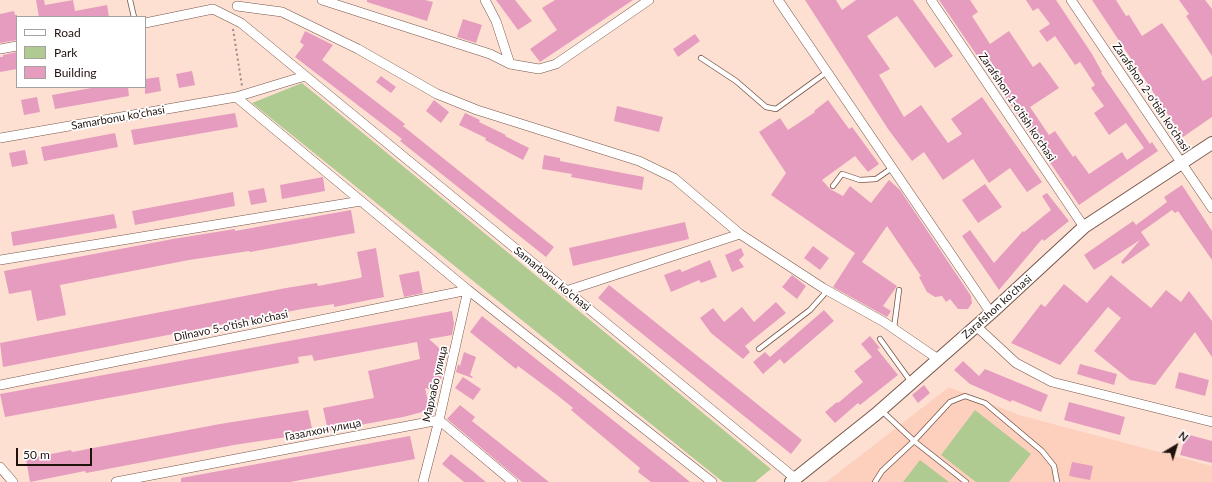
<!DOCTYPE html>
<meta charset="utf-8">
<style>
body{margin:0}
#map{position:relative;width:1212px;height:482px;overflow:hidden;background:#fee0d3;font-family:Lato,sans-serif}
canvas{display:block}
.legend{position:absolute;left:16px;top:16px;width:130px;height:72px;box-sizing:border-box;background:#fff;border:1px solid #a6a19f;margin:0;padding:5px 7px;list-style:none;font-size:12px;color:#20130e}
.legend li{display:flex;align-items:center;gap:8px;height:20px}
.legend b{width:20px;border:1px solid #a6a19f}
.north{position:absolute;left:1156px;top:426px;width:40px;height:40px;-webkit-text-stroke:3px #fff;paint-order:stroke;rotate:38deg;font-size:11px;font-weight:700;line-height:16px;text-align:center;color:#20130e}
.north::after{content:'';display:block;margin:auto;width:14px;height:18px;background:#20130e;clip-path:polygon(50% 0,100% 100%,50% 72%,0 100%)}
.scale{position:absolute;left:16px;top:448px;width:76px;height:18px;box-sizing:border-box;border:2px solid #20130e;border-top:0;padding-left:5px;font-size:12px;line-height:14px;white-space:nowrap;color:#20130e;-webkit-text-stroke:3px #fff;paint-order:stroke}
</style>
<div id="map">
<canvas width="1212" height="482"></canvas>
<ul class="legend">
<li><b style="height:5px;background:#fff"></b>Road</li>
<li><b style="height:11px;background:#b0cb92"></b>Park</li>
<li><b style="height:11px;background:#e69cbe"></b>Building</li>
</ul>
<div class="north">N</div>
<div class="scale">50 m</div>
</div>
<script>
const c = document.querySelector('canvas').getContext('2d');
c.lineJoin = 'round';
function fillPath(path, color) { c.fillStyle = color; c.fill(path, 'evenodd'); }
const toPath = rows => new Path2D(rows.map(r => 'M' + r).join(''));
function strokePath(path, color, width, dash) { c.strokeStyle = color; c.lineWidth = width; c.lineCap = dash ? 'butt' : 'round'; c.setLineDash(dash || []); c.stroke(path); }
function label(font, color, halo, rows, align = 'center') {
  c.font = font + ' Lato,sans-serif'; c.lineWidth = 3.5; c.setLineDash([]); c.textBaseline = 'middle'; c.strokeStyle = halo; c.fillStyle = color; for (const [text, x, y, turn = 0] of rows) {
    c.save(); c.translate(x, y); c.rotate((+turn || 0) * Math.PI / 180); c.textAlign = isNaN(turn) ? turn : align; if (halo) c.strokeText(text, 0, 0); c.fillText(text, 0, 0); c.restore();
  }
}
const built = toPath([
 [949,387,1019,415,1212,466,1212,482,826,482]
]);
const green = toPath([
 [302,83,771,469,755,482,723,482,252,103],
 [975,410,1031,454,1009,482,976,482,941,455],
 [920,460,949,482,903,482]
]);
const building = toPath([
 [36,0,44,0,45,5,73,0,75,11,107,5,109,17,39,17],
 [367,0,425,0,433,2,427,21,367,2],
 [496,0,515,0,532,21,518,30],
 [555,0,633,0,540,62,530,49,557,30,542,8],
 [805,0,836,0,842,10,856,0,913,0,953,56,935,68,897,16,867,36,890,69,879,75,904,117,921,105,948,143,962,134,951,119,982,97,1042,182,1027,192,1010,168,989,183,973,159,943,180,924,152,912,161,888,129],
 [939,0,970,0,978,12,972,16,990,44,1009,31,1033,67,1040,62,1059,88,1030,107,1049,135,1055,131,1073,157,1075,155,1089,174,1122,152,1127,160,1144,148,1126,123,1109,135,1094,113,1104,106,1091,88,1095,85,1080,62,1075,65,1055,36,1047,42,1039,31,1050,24,1038,8,1033,11,1026,0,1056,0,1092,54,1102,72,1101,73,1150,144,1152,142,1158,151,1079,205],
 [1092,0,1116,0,1126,16,1129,15,1142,36,1162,23,1203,81,1212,76,1212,117,1183,137],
 [1179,0,1205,0,1212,9,1212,56,1186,16,1189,14],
 [14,11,15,15,17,15,17,40,0,43,0,14],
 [463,19,482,25,476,43,457,37],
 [305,31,333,45,322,60,405,124,403,126,554,247,546,257,400,141,402,139,295,57,304,45,300,42],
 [695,34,700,41,678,57,673,49],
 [17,52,17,69,0,72,0,57,3,57,3,55],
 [192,71,195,85,179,88,176,74],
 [381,76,396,87,391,93,376,82],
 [159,77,161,91,145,94,145,79],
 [97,87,128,87,129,96,55,109,52,95],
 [37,97,40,112,24,115,21,100],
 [434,100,449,112,441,123,426,111],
 [828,100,849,129,852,127,879,164,868,172,855,156,822,180,830,189,843,196,850,186,871,203,889,180,900,190,971,296,972,303,968,309,958,309,950,299,946,302,942,296,935,297,927,292,919,277,921,276,887,226,862,262,897,286,883,306,891,311,887,317,833,287,855,253,771,195,786,173,759,132,780,118,788,130,815,112,814,111],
 [617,106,663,117,659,132,614,121],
 [235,113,238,127,134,145,131,130],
 [465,113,480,120,479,122,506,135,505,136,529,148,523,160,485,140,486,138,459,125],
 [115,133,118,147,44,161,41,147],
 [25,150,28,164,12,167,9,153],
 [544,155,560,158,560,161,644,177,642,190,571,177,572,174,542,169],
 [323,177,325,191,282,199,280,185],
 [985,184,1002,207,978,223,962,200],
 [1182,185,1212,231,1212,260,1178,211,1175,213,1172,210,1141,232,1150,245,1123,264,1121,262,1140,240,1094,270,1084,255,1133,221,1136,225,1167,202,1164,197],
 [264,188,267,202,251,205,248,191],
 [233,192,235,206,135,225,132,211],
 [1047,193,1069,221,1044,241,1042,239,999,290,962,236,970,230,994,263,1023,231,1024,232,1051,210,1042,196],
 [351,210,355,233,250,252,249,251,189,260,60,285,66,315,37,321,31,290,9,294,4,271,173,239,235,229,235,231],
 [114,214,117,228,13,246,11,232],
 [685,222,689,239,573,266,569,248],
 [813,246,829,258,820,270,804,258],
 [376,248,384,297,334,307,334,304,302,309,3,367,0,343,286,288,317,283,318,286,360,278,362,277,357,252],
 [741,248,744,255,739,260,744,267,732,272,725,255],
 [710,260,717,277,701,283,699,280,671,292,664,275,680,269,682,272],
 [419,271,423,293,404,297,399,275],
 [792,275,806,286,797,299,782,287],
 [1111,275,1151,308,1166,290,1181,302,1189,291,1212,321,1212,357,1195,332,1155,385,1130,380,1094,351,1121,318,1108,307,1060,365,1011,343,1041,304,1045,307,1064,284,1087,303],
 [609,285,802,440,791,454,598,298],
 [776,302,786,313,745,346,750,352,743,359,711,333,700,318,713,308,724,322,742,307,754,322],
 [824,310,834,321,784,364,780,359,763,374,753,362,765,352,770,357],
 [452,311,454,324,452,335,429,339,447,355,438,392,425,388,430,410,403,417,328,431,323,408,374,398,368,371,420,359,417,342,314,361,312,355,298,357,299,363,5,417,0,394],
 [482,316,673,468,690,482,651,482,638,472,640,468,571,410,573,408,557,395,518,366,516,369,470,332],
 [870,336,880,348,877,349,898,375,860,405,858,403,835,423,825,412,837,402,838,403,863,382,854,371,872,357,861,344],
 [464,352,476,357,470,375,473,377,472,378,456,372,458,364,460,366],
 [963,361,979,376,985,369,1048,395,1041,412,1012,400,1011,402,970,384,954,370],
 [1080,364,1117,374,1114,385,1077,374],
 [1179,372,1209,380,1205,396,1175,388],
 [463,377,481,389,473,400,455,388],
 [924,385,930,393,918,403,912,395],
 [1069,402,1125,417,1120,435,1064,420],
 [460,405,475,417,472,421,549,482,522,482,447,419],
 [308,410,313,433,234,445,86,473,85,471,30,482,26,459,71,450,72,452,220,424],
 [1186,434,1212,441,1212,463,1180,455],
 [410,436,415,459,290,482,181,482,181,478],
 [451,454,470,469,486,482,464,482,442,464],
 [1072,462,1093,466,1090,480,1069,476]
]);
const path = toPath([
 [233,29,242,86]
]);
const lane = toPath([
 [130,0,134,17],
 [701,58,736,81,766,107,776,109,827,72],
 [833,186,842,174,860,180,876,179,892,168],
 [894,328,899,290],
 [880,339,911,382],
 [759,349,810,310,827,291],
 [882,411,914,441,966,482],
 [875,482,882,471,914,441,950,402,965,396,985,403,1042,451,1054,466,1057,482]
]);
const street = toPath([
 [322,0,490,54,510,64,539,69,556,64,649,0],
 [485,0,496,21,510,64],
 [778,0,991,313],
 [931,0,1084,227],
 [1071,0,1212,208],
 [237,6,282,12,358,49,437,94,477,110,639,161,674,178,740,234,823,288,884,322,938,359],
 [145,23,213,9,241,23,796,479],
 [0,49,17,46],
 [236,97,468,290,712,482],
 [0,138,236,97,305,76],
 [0,260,361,201],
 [566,291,740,234],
 [976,326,1016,363,1052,382,1212,422],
 [0,385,468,290,439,420,423,482],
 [0,467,13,482],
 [116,482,439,420,513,482]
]);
const secondary = toPath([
 [791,482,875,415,991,313,1084,227,1212,143]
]);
const streetNames = [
 ["Zarafshon 2-o'tish ko'chasi",1151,97,56],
 ["Zarafshon 1-o'tish ko'chasi",1017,107,56],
 ["Samarbonu ko'chasi",118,118,-10],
 ["Samarbonu ko'chasi",552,279,39],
 ["Zarafshon ko'chasi",997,307,-42],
 ["Dilnavo 5-o'tish ko'chasi",231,326,-12],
 ["Мархабо улица",435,384,-77],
 ["Газалхон улица",323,430,-11]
];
fillPath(built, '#fdd0be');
fillPath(green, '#b0cb92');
fillPath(building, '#e69cbe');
strokePath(lane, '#765649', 6);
strokePath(street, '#765649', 10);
strokePath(secondary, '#765649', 14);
strokePath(path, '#a08a80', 2, [2, 3]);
strokePath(lane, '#fff', 4.5);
strokePath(street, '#fff', 9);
strokePath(secondary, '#fff', 12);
label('11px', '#20130e', '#fff', streetNames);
</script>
